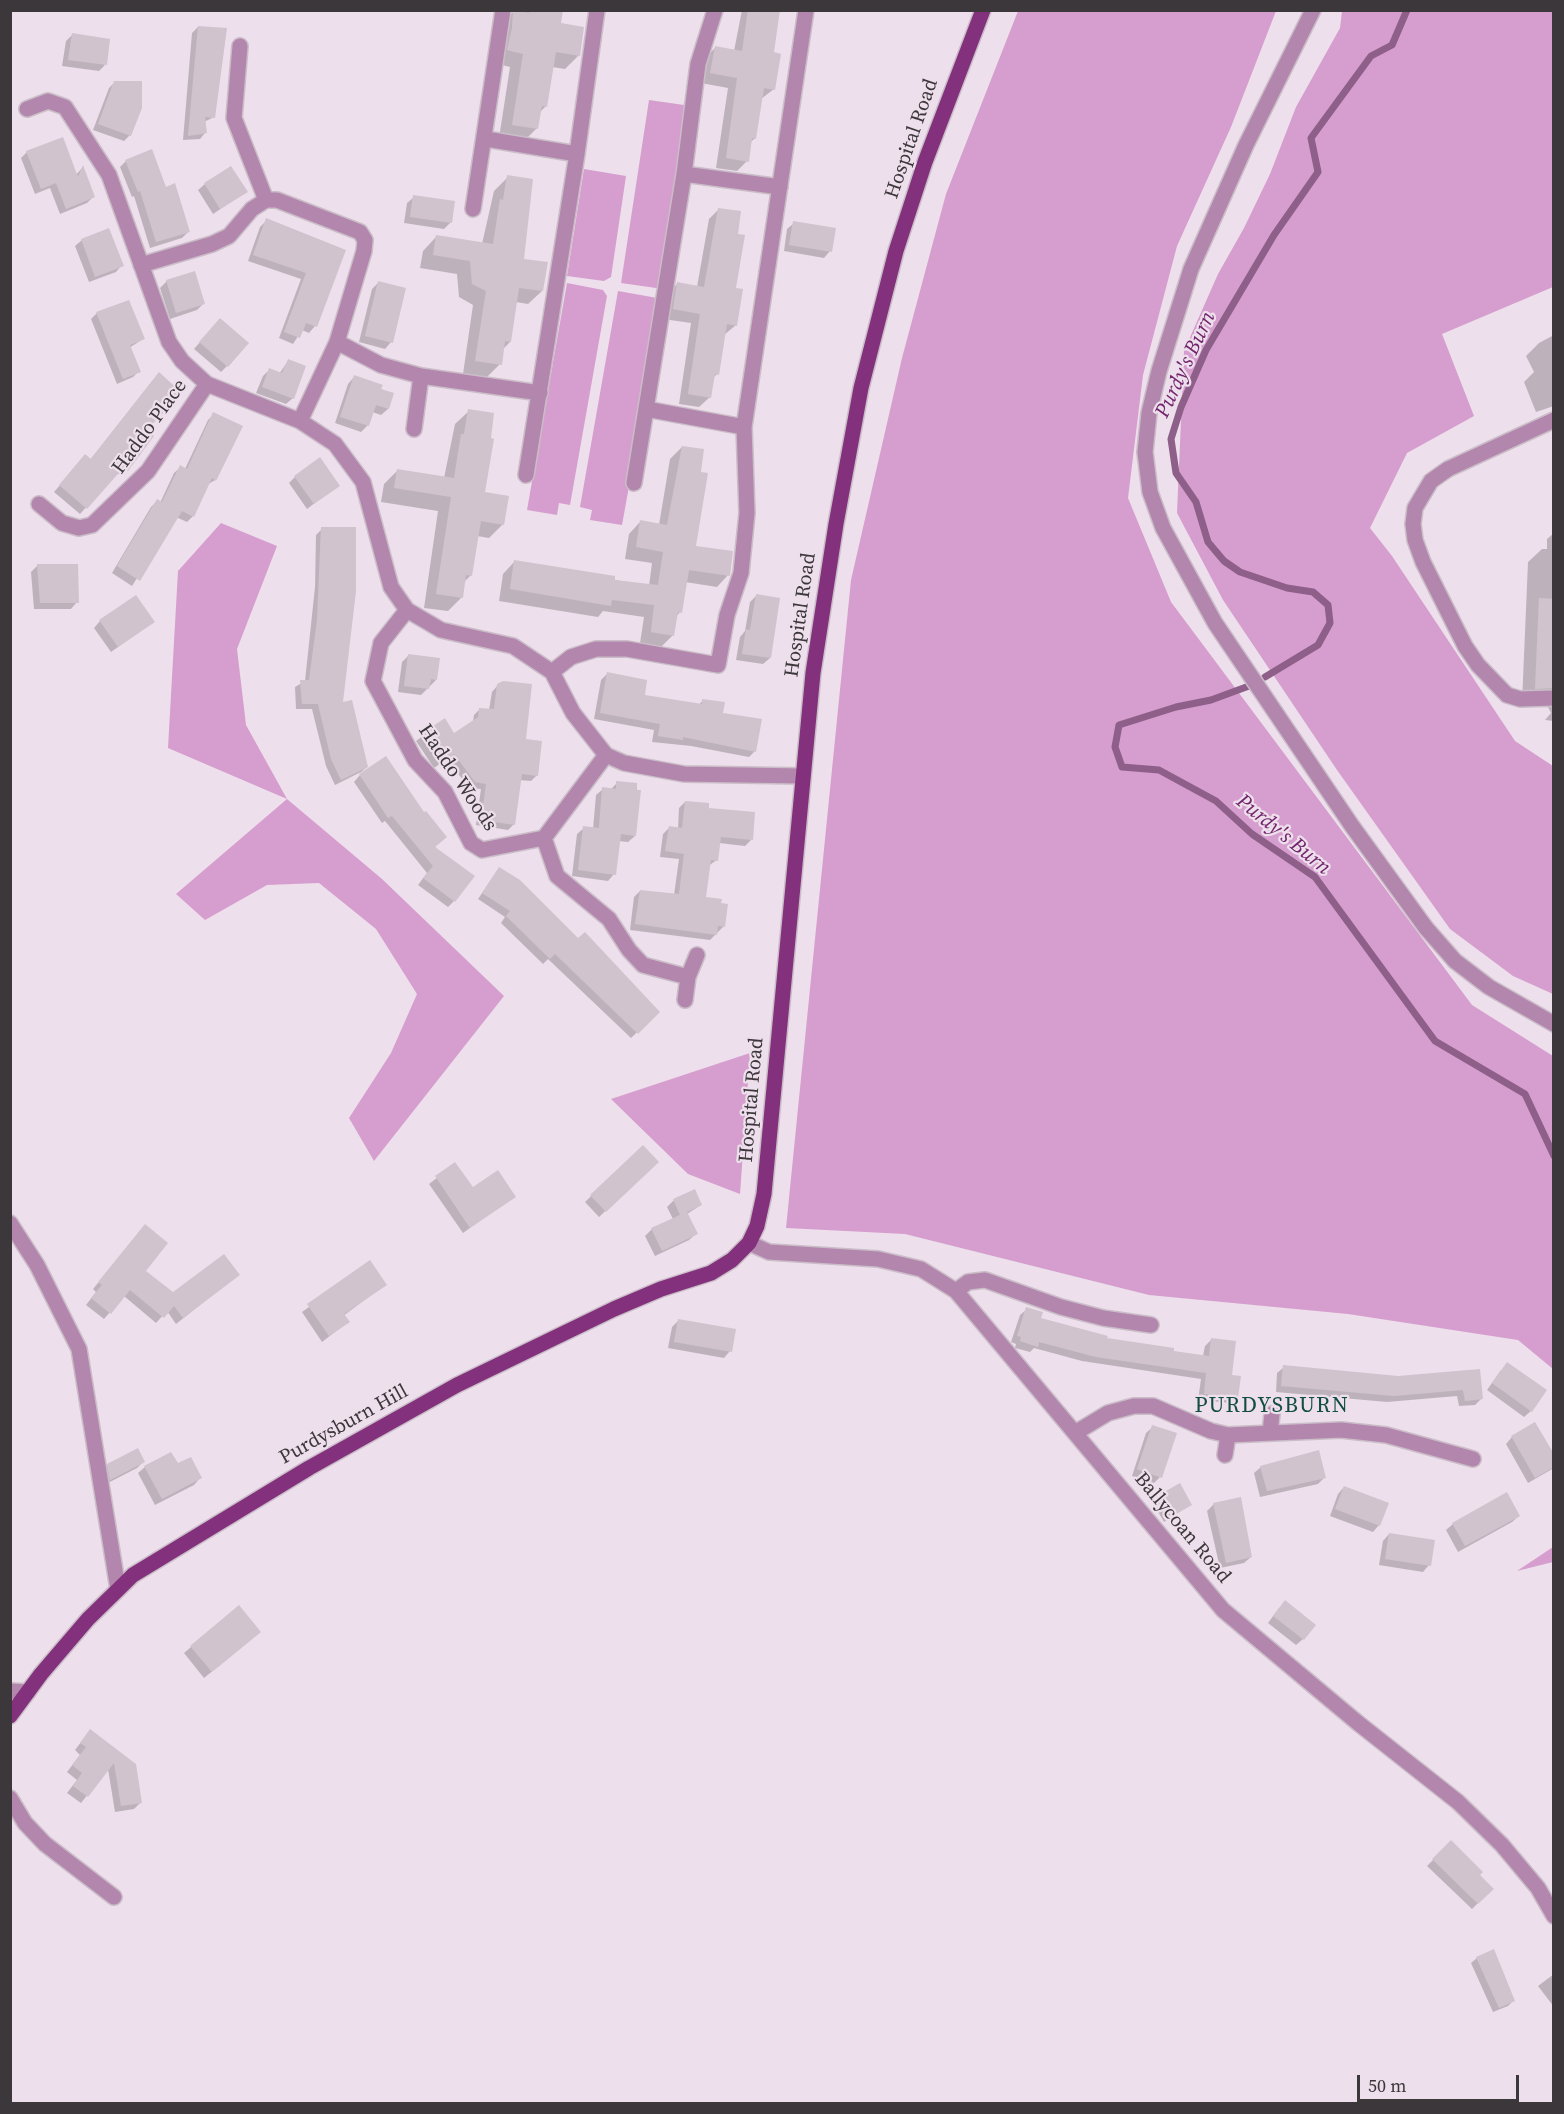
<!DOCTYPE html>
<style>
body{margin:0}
#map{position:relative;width:1564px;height:2114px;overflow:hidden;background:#eddfeb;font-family:"Source Serif 4",serif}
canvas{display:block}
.frame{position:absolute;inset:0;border:12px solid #3c373b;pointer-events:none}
.scale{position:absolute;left:1357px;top:2075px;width:162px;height:27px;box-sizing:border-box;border:3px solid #3c373b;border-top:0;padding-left:8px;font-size:18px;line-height:21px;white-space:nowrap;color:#3c373b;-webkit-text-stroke:4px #eddfeb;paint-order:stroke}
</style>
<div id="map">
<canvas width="1564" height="2114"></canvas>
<div class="frame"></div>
<div class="scale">50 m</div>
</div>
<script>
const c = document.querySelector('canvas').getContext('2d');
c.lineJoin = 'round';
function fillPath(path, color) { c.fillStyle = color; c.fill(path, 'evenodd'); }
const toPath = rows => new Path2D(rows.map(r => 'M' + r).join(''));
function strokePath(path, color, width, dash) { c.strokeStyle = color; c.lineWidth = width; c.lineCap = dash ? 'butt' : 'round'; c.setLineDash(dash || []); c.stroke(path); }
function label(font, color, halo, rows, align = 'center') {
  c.font = font + ' "Source Serif 4",serif'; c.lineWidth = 4.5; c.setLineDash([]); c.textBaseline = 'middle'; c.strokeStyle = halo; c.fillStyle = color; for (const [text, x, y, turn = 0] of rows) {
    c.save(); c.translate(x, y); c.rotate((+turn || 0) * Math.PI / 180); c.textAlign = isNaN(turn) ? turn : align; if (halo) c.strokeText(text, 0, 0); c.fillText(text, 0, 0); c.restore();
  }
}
const green = toPath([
 [1018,11,1276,11,1231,127,1177,246,1143,375,1128,498,1171,602,1472,1005,1553,1056,1553,1369,1518,1340,1348,1314,1149,1295,905,1234,786,1228,851,580,902,358,946,194],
 [1342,11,1553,11,1553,287,1442,334,1474,416,1407,453,1370,528,1392,556,1515,741,1553,766,1553,994,1513,976,1450,929,1337,770,1223,600,1177,513,1184,351,1218,274,1244,228,1270,174,1296,107,1340,28],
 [649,100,691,106,663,289,621,283],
 [584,169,626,176,611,277,604,281,567,276],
 [567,283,603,290,607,296,570,505,559,503,557,515,527,510],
 [618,291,663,299,622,525,590,520,592,510,580,507],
 [221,523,277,546,237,649,246,725,287,799,382,879,504,996,374,1161,349,1118,391,1053,417,994,376,929,319,883,267,885,205,920,176,894,287,799,168,748,178,571],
 [750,1053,740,1194,688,1174,611,1099],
 [1553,1547,1553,1562,1517,1571]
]);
const shadow = toPath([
 [519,10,561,10,559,24,579,55,565,69,552,67,546,106,539,113,537,128,523,142,499,138,510,67,494,63,500,25,513,12,518,13],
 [742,10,779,10,772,53,774,89,761,99,755,138,750,143,747,161,737,171,716,168,728,88,701,83,705,58,715,48,734,51],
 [198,27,214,117,204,122,205,133,200,139,183,140,192,33],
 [72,35,105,65,99,71,62,66,66,41],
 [115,82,130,135,124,141,93,130,109,88],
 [27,152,76,175,82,168,93,197,87,203,60,214,50,188,35,194,21,158],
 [126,161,166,189,188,232,182,238,150,248,134,196,132,197,120,167],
 [508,177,522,260,542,291,528,304,516,302,510,342,503,349,500,364,487,377,463,374,473,305,459,297,457,274,420,268,423,251,436,237,482,244,494,191],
 [205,184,246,192,213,214,198,190],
 [414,197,451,222,444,229,404,223,407,203],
 [719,209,736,235,736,325,724,335,717,374,712,379,710,397,699,407,679,404,691,323,663,319,667,294,677,284,697,287,709,219],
 [267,220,344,251,315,326,309,333,302,330,293,344,279,338,301,279,248,261,260,227],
 [794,223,830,251,824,258,784,251,787,229],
 [82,240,122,265,116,272,89,282,75,246],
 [167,281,203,304,197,310,170,319,160,288],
 [378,283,391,342,385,349,359,342,372,289],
 [97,313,143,339,129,348,139,371,133,377,117,384,91,319],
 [214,326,227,366,221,372,194,349],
 [1554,335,1554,406,1536,412,1524,382,1534,372,1526,356,1539,343],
 [288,361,293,398,286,404,256,393,263,376,269,370,279,374],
 [354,377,392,394,388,409,381,415,372,412,368,425,361,432,335,423,348,384],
 [153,380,145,430,127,470,121,476,117,473,80,514,54,492,79,463,90,460],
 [469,411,484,494,503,524,489,538,477,536,471,575,464,582,461,598,448,611,424,608,438,511,381,502,384,484,397,471,444,478,455,424],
 [214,414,215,480,207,485,193,516,187,522,176,517,132,586,112,573,151,507,157,501,160,503,174,473,181,467,185,469,208,420],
 [682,447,699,474,694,547,728,575,717,587,685,582,680,612,676,617,673,635,661,647,640,643,644,617,603,611,598,617,499,601,503,574,514,562,649,586,652,563,625,559,629,534,640,522,659,525,670,459],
 [295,477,338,485,307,509,289,483],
 [322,529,341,704,367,767,361,772,335,785,326,766,312,709,296,709,295,687,305,681,315,587,316,535],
 [1554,533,1554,721,1545,720,1551,713,1546,703,1522,702,1528,562,1542,549,1547,549,1547,539],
 [38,565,77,602,71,609,34,609,31,572],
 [756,596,770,658,763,664,736,660,740,637,745,631,750,602],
 [100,621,153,622,111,652,94,628],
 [408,656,436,680,421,695,398,692,402,662],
 [607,674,643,696,699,705,703,700,721,714,755,751,749,757,691,746,652,742,654,730,594,719,601,680],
 [498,685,524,740,537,775,531,781,519,780,514,824,508,830,476,825,481,789,469,788,447,759,434,768,416,741,444,720,454,735,473,722,474,715,480,709,489,710,492,692],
 [360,775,424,814,454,901,448,907,418,885,427,873,385,821,382,823,354,782],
 [617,783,635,836,628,842,618,841,614,874,608,881,572,876,577,834,584,828,593,829,596,795,603,789,610,790],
 [685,802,707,809,751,840,745,846,719,843,717,860,708,866,704,898,724,926,710,940,630,930,634,897,640,891,674,895,679,859,660,857,663,834,669,828,678,829,679,808],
 [499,868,658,1012,631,1038,548,959,543,964,501,923,505,917,478,899],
 [643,1147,657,1162,599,1217,585,1202],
 [455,1164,472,1189,514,1196,463,1233,429,1184],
 [694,1191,701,1205,687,1214,696,1234,689,1240,655,1256,645,1236,652,1229,673,1219,667,1207,673,1201],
 [145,1226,144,1271,173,1294,238,1275,176,1324,167,1311,156,1323,124,1296,104,1319,86,1305,96,1292,93,1289],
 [370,1263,385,1285,343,1316,348,1322,322,1342,302,1312],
 [1027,1309,1039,1319,1105,1340,1172,1352,1203,1356,1205,1346,1211,1340,1230,1376,1237,1397,1230,1403,1198,1400,1201,1379,1082,1361,1034,1348,1030,1352,1015,1348,1016,1344,1011,1342,1020,1315],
 [679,1320,730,1351,724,1358,668,1348,672,1327],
 [1284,1367,1398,1378,1478,1370,1482,1398,1475,1405,1459,1406,1457,1396,1387,1402,1276,1392,1277,1373],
 [1501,1370,1531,1411,1524,1417,1487,1390],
 [1153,1427,1160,1477,1154,1483,1132,1476,1146,1433],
 [1512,1437,1554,1457,1554,1468,1528,1483,1506,1444],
 [143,1462,137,1468,104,1485,102,1471,108,1465],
 [177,1465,200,1478,194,1485,155,1505,138,1473,145,1467],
 [1261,1467,1325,1477,1318,1484,1260,1497,1254,1473],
 [1344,1487,1379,1525,1373,1532,1330,1516,1338,1494],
 [1160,1496,1190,1504,1164,1522,1153,1503],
 [1240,1498,1251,1557,1244,1563,1220,1568,1207,1511,1214,1504],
 [1519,1516,1512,1522,1458,1552,1446,1530,1453,1524],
 [1389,1534,1429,1565,1423,1572,1379,1565,1383,1541],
 [1279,1608,1303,1639,1296,1645,1268,1623],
 [253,1638,204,1678,184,1653,191,1647],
 [84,1738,135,1765,141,1802,134,1809,115,1812,108,1769,81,1803,67,1793,77,1780,67,1772,80,1755,75,1750],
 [1451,1842,1492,1889,1472,1909,1427,1866],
 [1477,1958,1513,2001,1508,2006,1493,2012,1471,1963],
 [1554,1974,1554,2007,1538,1986]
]);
const stream = toPath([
 [1265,677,1318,645,1330,623,1328,605,1313,592,1287,588,1240,572,1224,561,1208,542,1196,502,1176,473,1171,439,1181,407,1206,350,1274,235,1318,172,1311,138,1371,56,1392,45,1407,10],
 [1249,686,1211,700,1176,707,1119,725,1115,747,1122,767,1159,770,1216,801,1252,834,1315,877,1435,1041,1525,1094,1554,1156]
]);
const building = toPath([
 [513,10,529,13,530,10,563,10,561,23,584,27,580,56,556,52,547,107,542,106,538,129,512,125,523,54,507,50,512,28],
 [748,10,780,10,774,52,781,54,775,90,764,88,756,139,752,138,749,162,726,158,737,78,710,73,715,46,742,51],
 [198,26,227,28,215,118,205,117,207,133,188,136],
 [72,33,110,39,107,65,68,60],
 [114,81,142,81,142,108,131,136,98,124],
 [63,137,78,177,83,165,95,197,66,209,56,183,41,189,26,151],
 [152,149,166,187,175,183,190,232,156,242,140,191,138,192,125,160],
 [231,166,248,192,220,209,204,183],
 [507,175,533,179,524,259,548,262,543,291,519,288,511,342,505,341,502,365,475,361,486,291,472,284,470,261,433,255,436,235,493,244,500,199,503,200],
 [413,195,455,201,452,223,410,217],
 [718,208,741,211,738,234,745,235,736,288,743,289,737,326,727,324,719,375,715,374,711,398,688,394,700,314,673,309,677,282,704,287],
 [266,218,346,250,317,327,306,323,300,338,284,332,306,273,253,255],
 [793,221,836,228,832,252,789,245],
 [109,228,124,266,95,277,81,239],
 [195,271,205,304,176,313,166,280],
 [378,281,406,288,393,343,365,336],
 [129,300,145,339,130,345,141,372,123,379,96,312],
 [220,318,249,343,228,367,199,342],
 [288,359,306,366,294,399,262,387,269,368,282,373],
 [159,372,182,393,147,430,154,436,128,471,124,467,87,509,59,485,85,454,91,459],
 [354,375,383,385,381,389,394,393,389,409,376,405,369,426,340,417],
 [468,409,494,413,491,438,494,439,485,492,509,496,504,525,481,521,472,576,466,575,463,598,436,594,451,497,394,488,397,469,454,478,461,434,464,434],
 [213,412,243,426,216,481,212,478,194,517,182,511,140,581,117,566,157,499,162,502,180,465,187,469],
 [682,446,704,449,701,472,708,473,696,546,733,551,730,576,689,570,682,613,678,612,674,636,651,632,654,605,612,600,611,606,510,589,514,560,615,576,615,580,658,585,663,552,636,547,640,520,667,525],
 [320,457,340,486,314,504,294,476],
 [321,527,356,527,356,591,343,702,352,700,368,767,341,780,331,759,318,704,302,704,300,680,309,680,317,620],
 [37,564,78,564,79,603,40,603],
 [756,594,780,598,771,658,742,654,746,629,750,630],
 [136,595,155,622,118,647,99,620],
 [1539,598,1554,599,1554,688,1535,689],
 [408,654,440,658,437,680,431,679,429,689,404,686],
 [607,672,647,680,645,695,702,704,702,699,725,702,723,713,762,719,756,752,683,737,683,740,658,736,660,724,600,713],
 [503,681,532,684,526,739,542,741,538,776,522,774,515,825,481,820,486,784,475,782,454,754,440,763,421,734,445,718,454,733,478,717,479,708,494,709,497,684],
 [386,756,424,812,426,811,447,837,435,847,475,876,455,902,423,878,433,866,392,816,388,818,359,774],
 [616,781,637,783,637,790,641,790,636,836,621,834,616,875,578,870,583,826,599,828,602,787,616,789],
 [685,801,709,803,709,808,755,812,753,840,721,837,718,861,711,860,706,897,722,899,721,903,728,904,725,927,718,926,717,935,635,924,640,890,679,894,684,854,665,851,669,826,682,828],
 [499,867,520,880,578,938,585,932,660,1012,638,1034,555,954,550,959,506,916,510,911,482,893],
 [643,1145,659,1162,606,1212,590,1195],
 [455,1162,473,1187,498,1170,516,1197,470,1228,435,1176],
 [695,1189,702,1205,687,1212,698,1234,662,1251,651,1228,680,1215,673,1199],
 [145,1224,168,1243,146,1271,173,1292,224,1254,240,1275,183,1318,174,1306,164,1318,130,1290,111,1314,91,1298,102,1285,98,1282],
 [370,1260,387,1285,344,1314,350,1322,329,1336,307,1304],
 [1026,1307,1043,1312,1041,1318,1108,1336,1107,1338,1174,1348,1174,1351,1209,1356,1211,1338,1236,1341,1232,1375,1241,1376,1238,1398,1204,1394,1206,1373,1096,1357,1039,1342,1038,1347,1020,1341,1021,1337,1017,1336],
 [678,1319,736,1329,732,1352,674,1342],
 [1507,1362,1547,1390,1532,1412,1492,1383],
 [1283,1365,1398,1376,1480,1369,1483,1399,1465,1401,1463,1390,1394,1396,1281,1386],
 [1535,1422,1554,1454,1554,1467,1535,1478,1511,1436],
 [1152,1425,1177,1433,1162,1478,1137,1469],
 [138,1448,145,1462,110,1480,107,1464],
 [1319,1450,1326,1478,1267,1491,1260,1466],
 [171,1452,178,1463,191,1457,202,1478,162,1499,144,1466],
 [1180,1483,1192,1505,1171,1517,1159,1495],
 [1344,1486,1389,1503,1380,1526,1335,1509],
 [1507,1492,1520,1516,1465,1546,1452,1523],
 [1241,1497,1252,1557,1226,1563,1213,1503],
 [1389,1533,1435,1540,1431,1566,1385,1559],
 [1285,1600,1316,1625,1304,1640,1273,1616],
 [239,1605,261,1632,212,1672,190,1646],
 [90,1729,136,1764,142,1803,121,1806,114,1763,88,1797,73,1786,82,1773,72,1765,86,1747,80,1743],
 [1451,1840,1483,1872,1480,1875,1494,1889,1478,1904,1432,1859],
 [1494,1949,1515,2001,1499,2008,1476,1957]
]);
const minor = toPath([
 [1313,10,1246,145,1191,269,1159,371,1149,413,1145,452,1150,492,1163,528,1215,623,1352,826,1426,928,1455,961,1489,987,1554,1024],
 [240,46,234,118,266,200],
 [27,109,48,101,65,107,109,175,169,342,182,361,207,384,300,421,335,444,363,482,391,587,407,610,441,630,513,646,552,672,573,713,606,755,624,763,684,774,802,776],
 [486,139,577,154,597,10],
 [684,174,698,64,715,10],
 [473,209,503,10],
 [141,265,212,244,229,236,252,209,266,200,277,200,360,232,365,240,364,251,337,342,300,421],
 [337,342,381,365,421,376,540,393],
 [646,409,744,427],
 [1554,420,1448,469,1431,481,1415,508,1413,524,1415,540,1423,562,1465,646,1478,665,1507,695,1520,699,1554,698],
 [414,429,421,376],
 [526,475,577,154],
 [634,483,684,174,780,187],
 [39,504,62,523,79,528,92,525,148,471,207,384],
 [407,610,381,643,373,681,415,760,445,792,471,843,482,850,544,838,606,755],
 [552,672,571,657,596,649,627,649,718,665,727,615,741,573,747,513,744,427,806,10],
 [544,838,557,876,609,919,629,950,643,965,688,977],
 [685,1000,688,977,697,955],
 [10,1223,37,1265,79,1349,118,1589],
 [749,1243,769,1252,878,1259,921,1269,956,1291,1223,1610,1358,1723,1458,1802,1502,1845,1538,1888,1554,1916],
 [956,1291,968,1282,985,1280,1061,1307,1103,1318,1151,1325],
 [1075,1433,1108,1413,1134,1406,1153,1406,1211,1431,1228,1435,1341,1430,1386,1435,1473,1459],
 [1270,1433,1272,1414],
 [1225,1455,1228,1435],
 [10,1691,28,1692],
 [10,1798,25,1823,45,1844,114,1897]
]);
const major = toPath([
 [10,1716,41,1674,88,1619,133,1575,309,1468,457,1385,614,1309,661,1289,711,1273,732,1260,749,1243,757,1226,764,1194,813,673,836,524,861,388,896,251,925,162,983,10]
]);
const streetNames = [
 ["Hospital Road",912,139,-71],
 ["Haddo Place",150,427,-54],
 ["Hospital Road",801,615,-82],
 ["Haddo Woods",457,778,56],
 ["Hospital Road",752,1100,-85],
 ["Purdysburn Hill",344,1425,-29],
 ["Ballycoan Road",1182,1528,50]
];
const waterNames = [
 ["Purdy's Burn",1186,365,-65],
 ["Purdy's Burn",1283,835,39]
];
const quarterNames = [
 ["PURDYSBURN",1272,1406]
];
fillPath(green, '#d69ece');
fillPath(shadow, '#0003');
strokePath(stream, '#8e5f88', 7);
fillPath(building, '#d0c3ce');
strokePath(minor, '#cabdc8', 18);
strokePath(major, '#cabdc8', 18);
strokePath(minor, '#b386ad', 15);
strokePath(major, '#83317c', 15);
label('20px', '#3c373b', '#eddfeb', streetNames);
label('italic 21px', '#73256d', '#eddfeb', waterNames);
c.letterSpacing = '1.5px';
label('22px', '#124c43', '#eddfeb', quarterNames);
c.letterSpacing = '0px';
</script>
